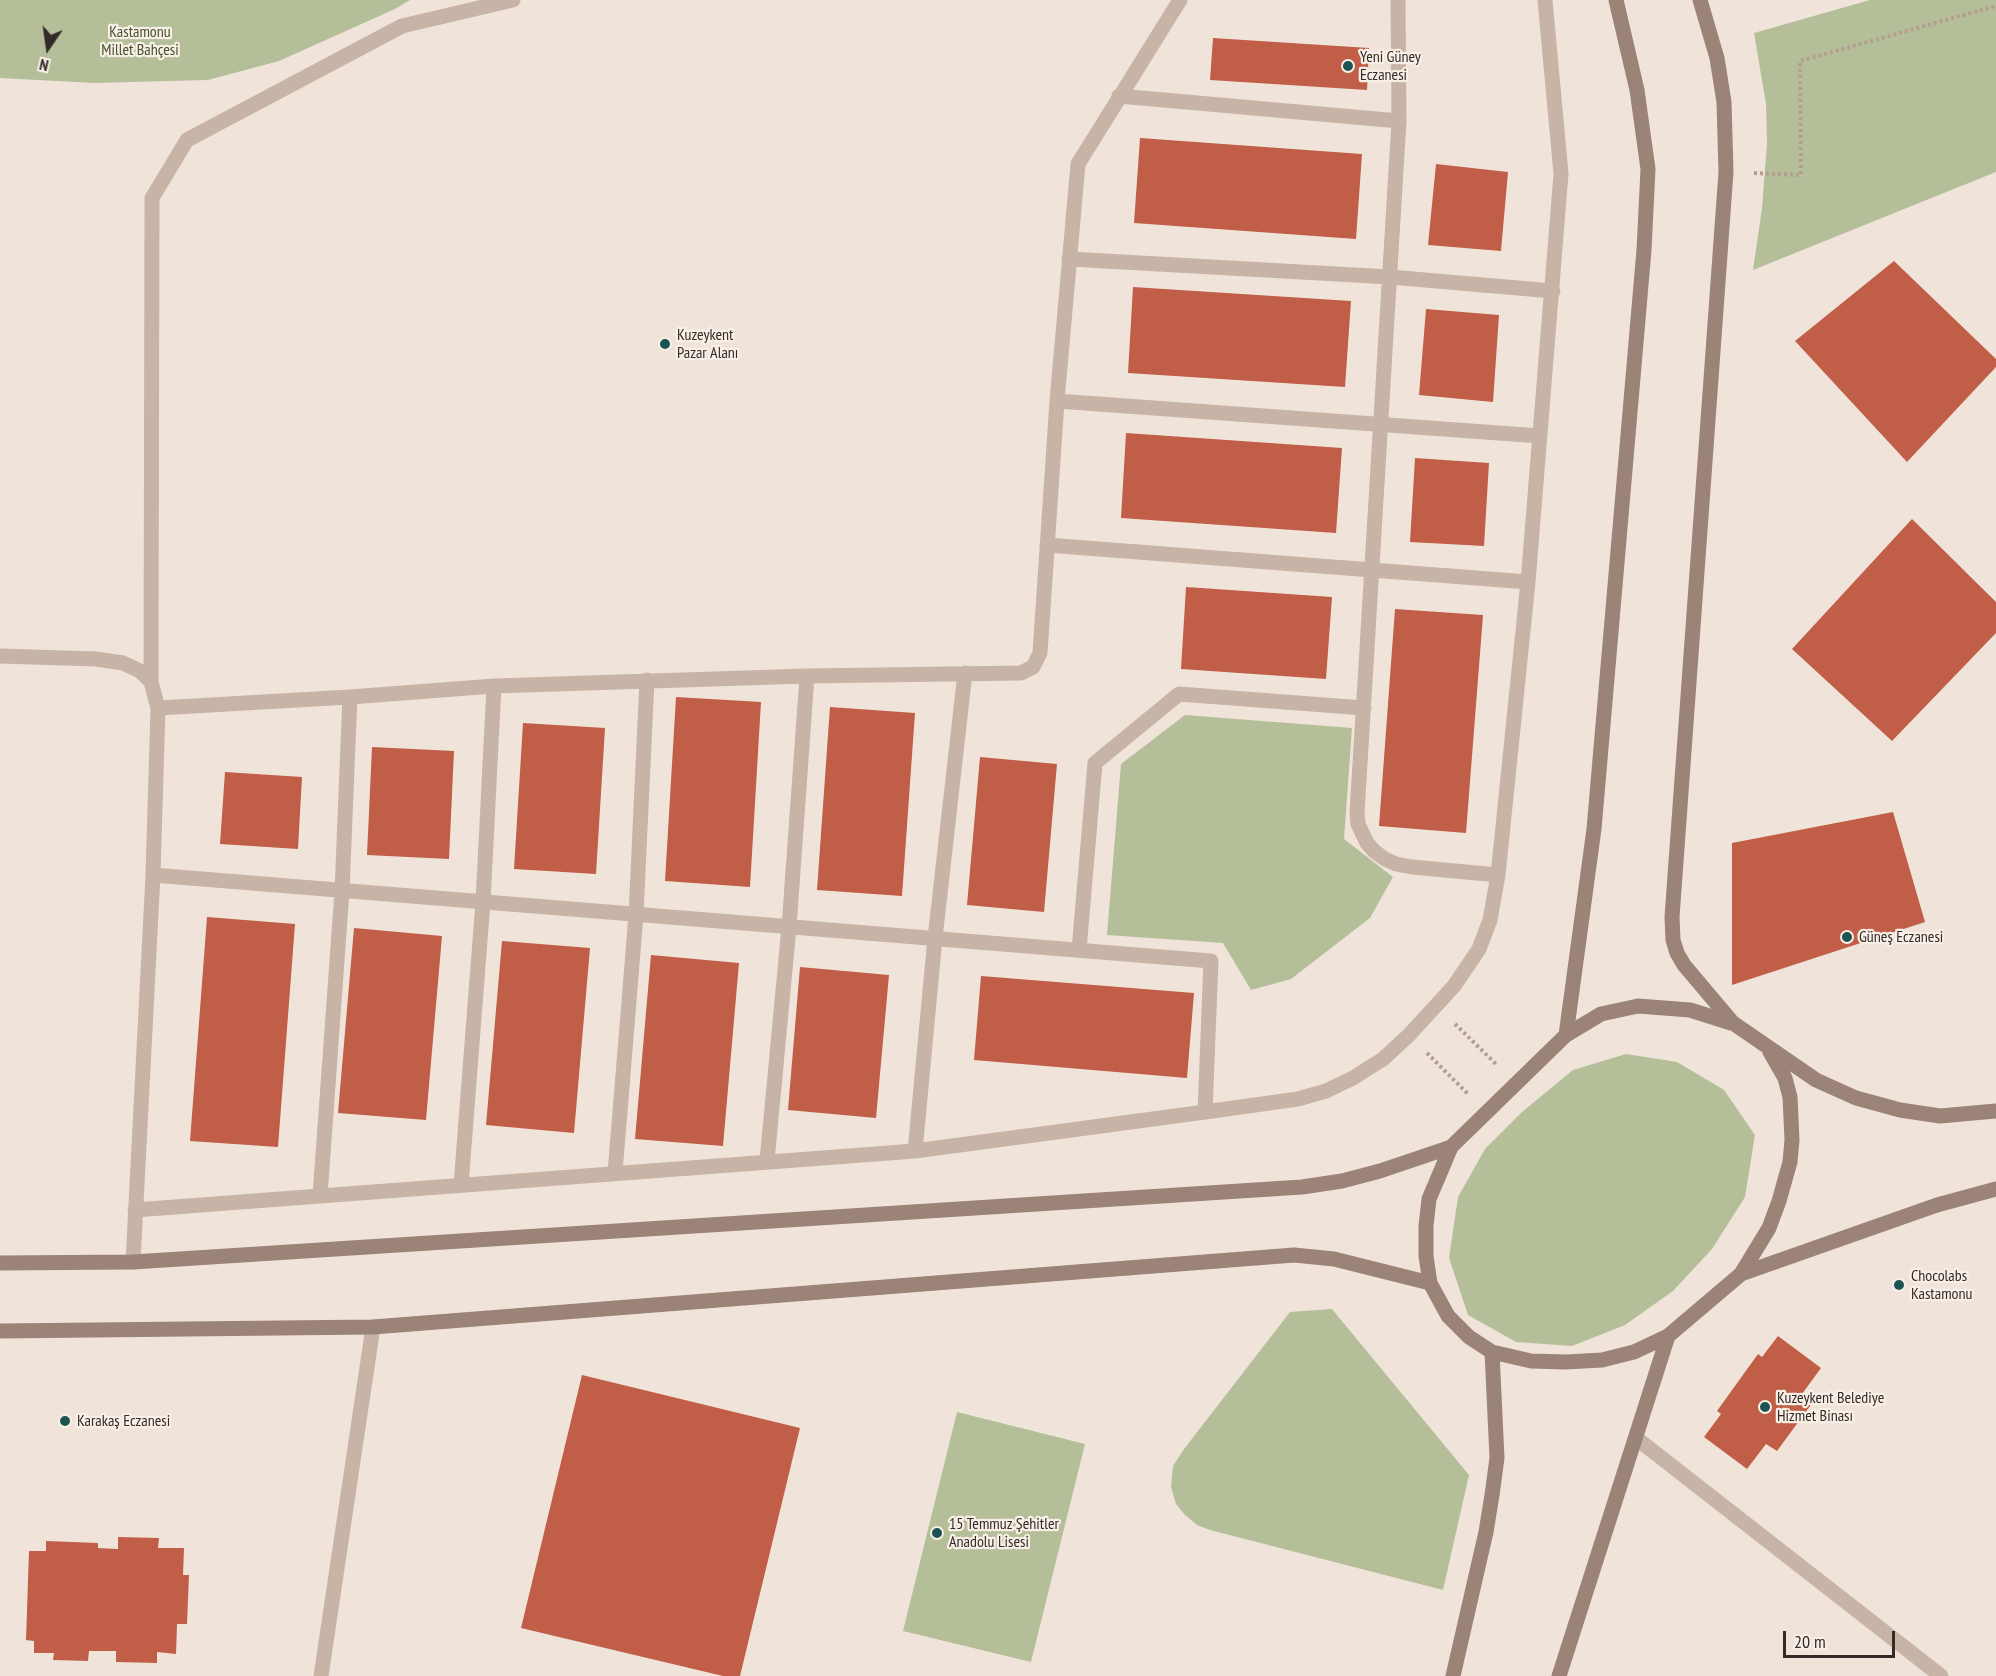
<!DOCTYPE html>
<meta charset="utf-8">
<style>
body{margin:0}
#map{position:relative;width:1996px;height:1676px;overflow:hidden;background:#f0e4da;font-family:"PT Sans Narrow",sans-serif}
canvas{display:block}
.north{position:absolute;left:18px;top:18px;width:60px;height:60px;-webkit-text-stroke:4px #f8efe6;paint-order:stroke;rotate:193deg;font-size:16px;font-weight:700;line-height:24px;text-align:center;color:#342a27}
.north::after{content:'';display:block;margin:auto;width:21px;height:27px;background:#342a27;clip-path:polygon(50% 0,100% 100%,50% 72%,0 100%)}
.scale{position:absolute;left:1783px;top:1631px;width:112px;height:27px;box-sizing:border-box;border:3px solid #342a27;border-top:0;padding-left:8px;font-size:18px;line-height:21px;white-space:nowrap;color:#342a27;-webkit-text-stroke:4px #f8efe6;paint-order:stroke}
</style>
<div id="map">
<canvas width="1996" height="1676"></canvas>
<div class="north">N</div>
<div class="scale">20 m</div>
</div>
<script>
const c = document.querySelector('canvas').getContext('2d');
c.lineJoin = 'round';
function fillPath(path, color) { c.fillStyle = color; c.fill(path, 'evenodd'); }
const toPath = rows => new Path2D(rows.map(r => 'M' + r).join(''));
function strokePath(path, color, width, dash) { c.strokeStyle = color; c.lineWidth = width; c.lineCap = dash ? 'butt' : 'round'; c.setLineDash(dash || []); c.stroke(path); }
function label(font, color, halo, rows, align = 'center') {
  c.font = font + ' "PT Sans Narrow",sans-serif'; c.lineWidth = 4.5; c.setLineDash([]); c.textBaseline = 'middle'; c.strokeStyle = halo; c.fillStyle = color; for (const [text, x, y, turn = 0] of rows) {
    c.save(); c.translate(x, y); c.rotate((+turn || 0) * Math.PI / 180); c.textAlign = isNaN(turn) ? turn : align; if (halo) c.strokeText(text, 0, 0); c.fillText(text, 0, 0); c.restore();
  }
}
const green = toPath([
 [0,0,410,0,395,9,279,61,208,80,94,83,0,78],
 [1870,0,1996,0,1996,172,1753,270,1762,208,1767,144,1766,104,1754,33],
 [1185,715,1352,728,1344,839,1393,877,1370,918,1291,979,1251,990,1223,943,1107,935,1121,764],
 [1626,1054,1677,1062,1724,1090,1755,1135,1745,1197,1712,1249,1673,1291,1625,1325,1572,1346,1516,1342,1468,1315,1449,1258,1458,1197,1485,1149,1522,1112,1573,1070],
 [1332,1309,1469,1475,1443,1590,1210,1530,1197,1525,1185,1515,1176,1504,1171,1487,1173,1466,1184,1449,1290,1312],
 [957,1412,1085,1444,1031,1662,903,1631]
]);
const building = toPath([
 [1213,38,1369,48,1367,90,1210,80],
 [1140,138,1362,154,1356,239,1134,223],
 [1436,164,1508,172,1501,251,1428,245],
 [1894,261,1996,359,1996,367,1907,462,1795,341],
 [1133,287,1351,301,1345,387,1128,373],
 [1426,309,1499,315,1493,402,1419,395],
 [1126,433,1342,448,1336,533,1121,518],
 [1415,458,1489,463,1484,546,1410,542],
 [1912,519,1996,602,1996,633,1892,741,1792,649],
 [1186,587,1332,597,1326,679,1181,669],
 [1395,609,1483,615,1466,833,1379,826],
 [676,697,761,702,750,887,665,881],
 [830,707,915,713,902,896,817,890],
 [523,723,605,728,596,874,514,869],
 [372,747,454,751,449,859,367,855],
 [980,757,1057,764,1044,912,967,905],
 [225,772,302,777,298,849,220,844],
 [1893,812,1925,922,1732,985,1732,843],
 [207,917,295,924,278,1147,190,1141],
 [354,928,442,936,426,1120,338,1113],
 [502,941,590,948,574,1133,486,1125],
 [651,955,739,963,723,1146,635,1139],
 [800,967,889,975,876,1118,788,1110],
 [981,976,1194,993,1187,1078,974,1060],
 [1778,1336,1821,1368,1802,1394,1813,1402,1777,1451,1766,1444,1747,1469,1704,1437,1721,1414,1717,1411,1758,1354,1762,1357],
 [582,1375,800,1428,740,1676,723,1676,521,1628],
 [118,1537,159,1538,158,1548,184,1548,183,1575,189,1575,187,1624,177,1624,176,1654,157,1652,157,1663,116,1662,116,1651,89,1651,88,1661,53,1660,54,1653,34,1653,34,1641,26,1640,29,1551,46,1551,46,1541,98,1543,98,1548,118,1549]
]);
const path = toPath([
 [1754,173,1801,175,1800,61,1996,6],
 [1455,1024,1497,1065],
 [1427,1053,1468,1094]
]);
const lane = toPath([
 [1398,0,1399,121,1357,813,1358,824,1367,843,1374,851,1385,859,1396,864,1412,867,1498,875],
 [1119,96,1399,121],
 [1069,259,1390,277,1553,291],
 [1057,401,1540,436],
 [1047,545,1528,582],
 [0,656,96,659,123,663,140,671,151,682,158,708],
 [151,682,152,198,187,140,402,26,513,0],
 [1079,950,1095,763,1179,694,1364,708],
 [1205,1112,1298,1099,1326,1091,1353,1078,1383,1059,1409,1035,1454,986,1479,949,1490,920,1498,875,1528,582,1561,174,1545,0],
 [915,1151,935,938,965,673],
 [767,1161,789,927,807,676],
 [615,1173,636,915,647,680],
 [461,1185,483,902,494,686],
 [320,1196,342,891,350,697],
 [135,1210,915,1151,1205,1112,1211,961,153,875],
 [133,1262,153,875,158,708,350,697,494,686,807,676,1021,673,1033,667,1040,653,1057,401,1078,164,1180,0]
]);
const street = toPath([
 [1636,1438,1941,1676],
 [321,1676,373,1327]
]);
const secondary = toPath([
 [1700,0,1717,58,1724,102,1726,172,1672,917,1673,940,1677,953,1684,965,1733,1023,1816,1080,1856,1098,1900,1110,1940,1116,1996,1111],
 [1731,1023,1690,1010,1638,1006,1601,1014,1566,1035,1451,1147,1429,1199,1426,1226,1426,1256,1430,1283,1448,1316,1469,1337,1492,1352,1531,1361,1566,1362,1602,1360,1634,1352,1668,1336,1741,1274,1769,1228,1779,1201,1790,1162,1792,1140,1790,1097,1785,1078,1770,1052],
 [1566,1035,1594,829,1644,250,1648,169,1637,90,1616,0],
 [0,1263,133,1262,1302,1187,1342,1181,1380,1171,1451,1147],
 [1741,1274,1937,1205,1996,1189],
 [0,1331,373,1327,1294,1255,1334,1259,1430,1283],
 [1453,1676,1486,1532,1492,1495,1497,1458,1492,1352],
 [1559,1676,1668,1336]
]);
const markers = [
 [1348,66,6,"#1e5354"],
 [665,344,6,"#1e5354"],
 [1847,937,6,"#1e5354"],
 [1899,1285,6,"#1e5354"],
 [1765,1407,6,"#1e5354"],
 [65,1421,6,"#1e5354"],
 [937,1533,6,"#1e5354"]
];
const parkNames = [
 ["Kastamonu",140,32],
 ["Millet Bahçesi",140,50]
];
const poiNames = [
 ["Yeni Güney",1360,57],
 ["Eczanesi",1360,75],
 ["Kuzeykent",677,335],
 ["Pazar Alanı",677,353],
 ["Güneş Eczanesi",1859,937],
 ["Chocolabs",1911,1276],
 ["Kastamonu",1911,1294],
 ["Kuzeykent Belediye",1777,1398],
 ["Hizmet Binası",1777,1416],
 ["Karakaş Eczanesi",77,1421],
 ["15 Temmuz Şehitler",949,1524],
 ["Anadolu Lisesi",949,1542]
];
fillPath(green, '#b4bf9a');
fillPath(building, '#c15e47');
strokePath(path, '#b39e91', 4, [3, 3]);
strokePath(lane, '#c8b4a6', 15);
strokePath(street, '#c8b4a6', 15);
strokePath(secondary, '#9b8378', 15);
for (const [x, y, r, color] of markers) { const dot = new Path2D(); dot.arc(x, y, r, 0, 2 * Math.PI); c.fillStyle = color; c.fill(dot); strokePath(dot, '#f8efe6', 2); }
label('16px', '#45512c', '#f8efe6', parkNames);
label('16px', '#342a27', '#f8efe6', poiNames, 'left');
</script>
